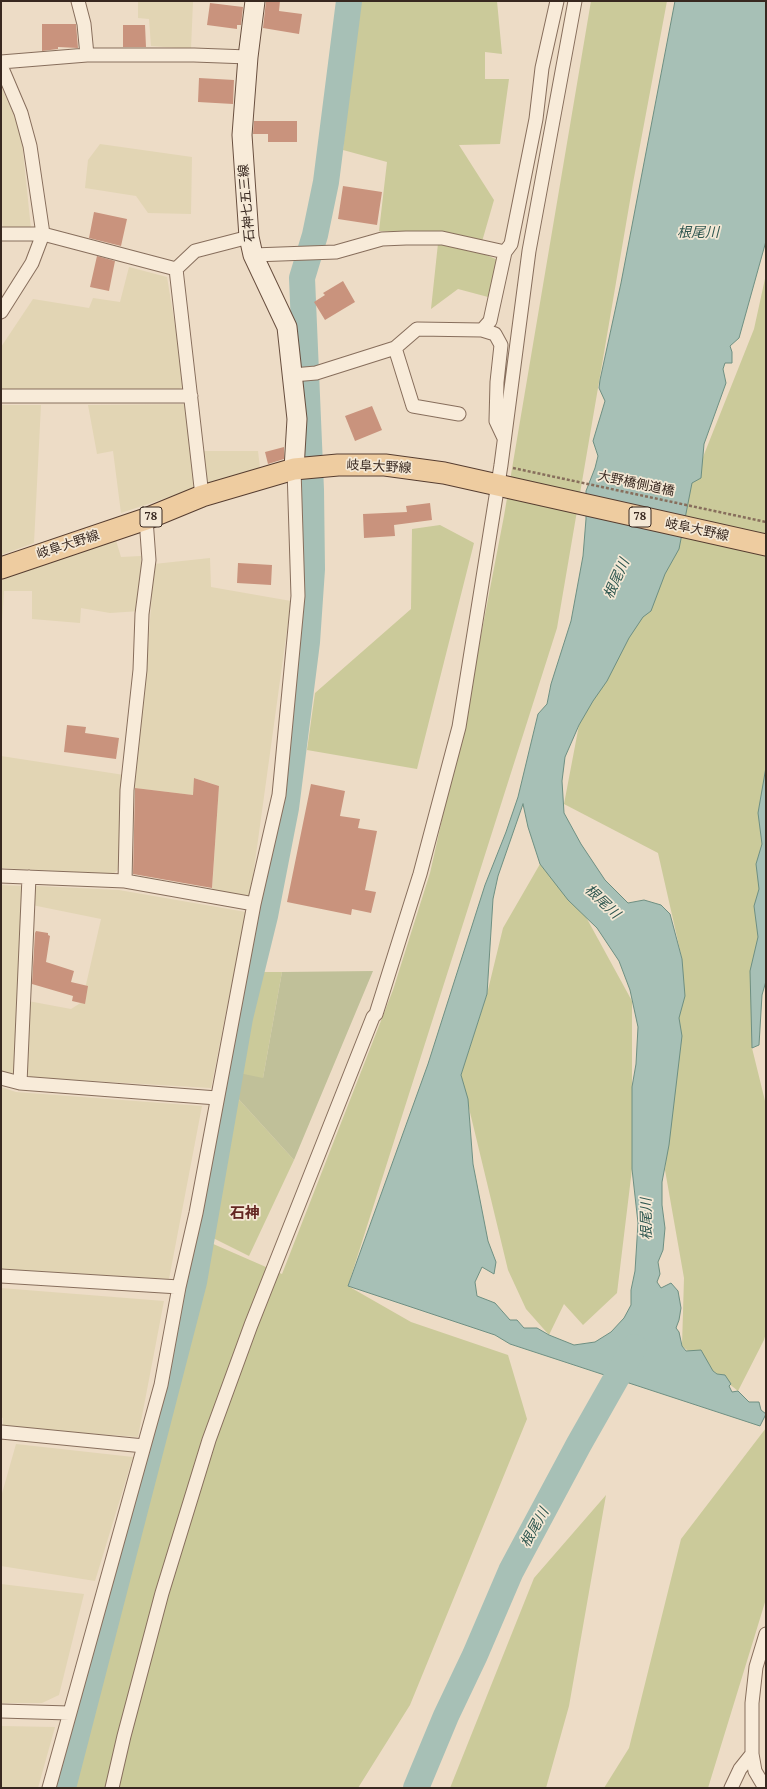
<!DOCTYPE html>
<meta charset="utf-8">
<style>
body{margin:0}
#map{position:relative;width:767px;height:1789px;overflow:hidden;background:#eddcc6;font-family:Lora,serif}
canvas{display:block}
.frame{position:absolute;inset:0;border:2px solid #382820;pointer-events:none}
</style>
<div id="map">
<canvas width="767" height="1789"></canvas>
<div class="frame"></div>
</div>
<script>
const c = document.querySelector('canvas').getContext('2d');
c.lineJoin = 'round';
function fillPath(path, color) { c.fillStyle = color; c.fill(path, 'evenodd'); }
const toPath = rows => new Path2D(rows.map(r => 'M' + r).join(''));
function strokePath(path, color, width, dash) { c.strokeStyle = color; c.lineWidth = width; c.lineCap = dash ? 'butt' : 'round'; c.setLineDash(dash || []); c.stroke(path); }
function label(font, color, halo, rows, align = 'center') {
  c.font = font + ' Lora,"Noto Sans JP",serif'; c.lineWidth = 3.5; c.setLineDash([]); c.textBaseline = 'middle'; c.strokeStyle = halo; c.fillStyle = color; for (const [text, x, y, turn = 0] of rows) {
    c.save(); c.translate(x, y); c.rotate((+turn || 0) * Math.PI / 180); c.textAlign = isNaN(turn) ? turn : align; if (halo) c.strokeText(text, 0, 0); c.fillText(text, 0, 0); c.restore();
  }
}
const farmland = toPath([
 [138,1,193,1,191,49,151,46,149,19,138,18],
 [1,86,21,132,31,229,3,229,1,209],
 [100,144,192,157,191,214,148,213,136,196,85,188,88,160],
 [129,267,167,277,185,386,179,389,1,390,1,347,33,299,89,308,93,298,120,302],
 [187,404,195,483,193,489,121,513,113,451,97,454,88,405],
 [1,405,41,405,34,543,1,555],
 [201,451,258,451,260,468,206,486],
 [115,537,121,557,141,556,140,611,110,613,81,608,80,623,32,619,32,591,4,591,1,638,1,580,37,565],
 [210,558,211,587,291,601,250,898,212,890,219,786,195,778,193,795,134,788,147,662,154,564],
 [1,756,124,775,121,867,113,874,1,868],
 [1,885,22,886,14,1072,10,1075,1,1073],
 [36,886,119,890,246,912,211,1088,24,1077,28,1001,71,1009,82,1002,101,919,32,905],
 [1,1087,16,1092,202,1106,169,1279,1,1269],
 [1,1288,164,1301,138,1437,3,1427,3,1418,1,1417],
 [16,1444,133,1457,95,1581,1,1566,1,1497],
 [1,1584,84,1594,59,1695,42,1703,1,1703],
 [1,1726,55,1727,38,1788,1,1788]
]);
const green = toPath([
 [358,1,497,1,502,54,485,52,485,79,509,79,500,144,459,145,494,200,479,252,498,260,488,297,458,289,431,309,439,234,379,231,387,162,343,150],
 [591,1,667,1,633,183,557,628,348,1286,411,1322,508,1355,527,1419,410,1705,358,1788,67,1788,83,1715,152,1478,211,1243,282,1274,393,990,430,873,467,708,504,516],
 [766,274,766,871,752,1048,766,1105,766,1333,764,1340,738,1391,682,1346,684,1278,665,1170,682,959,658,853,564,804,579,725,703,457,754,329],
 [440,525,474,543,417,769,307,750,315,693,411,609,412,529],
 [540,864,586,917,632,1001,632,1169,617,1293,583,1325,564,1304,549,1335,526,1309,508,1270,461,1075,487,994,503,928],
 [255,972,282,972,263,1078,234,1094,294,1160,249,1256,205,1234],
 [766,1428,766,1599,708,1788,604,1788,629,1748,681,1539],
 [606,1495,569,1706,546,1788,450,1788,534,1578]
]);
const cemetery = toPath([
 [373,971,294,1160,234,1094,239,1073,263,1078,282,972]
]);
const water = toPath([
 [675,1,766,1,766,241,739,338,730,346,732,352,732,363,725,363,723,369,726,383,704,444,701,478,692,483,679,549,665,574,651,611,643,617,629,638,607,681,593,701,579,725,565,757,562,781,564,813,581,844,605,880,628,903,644,900,661,905,670,914,682,959,685,996,679,1018,682,1036,669,1145,662,1182,662,1205,665,1228,663,1250,658,1262,660,1274,657,1282,661,1288,671,1283,678,1291,681,1308,679,1320,676,1328,679,1332,682,1346,686,1351,701,1350,713,1371,717,1374,725,1375,731,1384,729,1386,732,1392,738,1391,749,1402,759,1402,761,1410,766,1414,760,1426,510,1344,495,1335,348,1286,428,1064,485,885,506,832,518,797,538,714,547,704,551,684,571,621,583,556,586,519,586,491,595,468,598,456,593,441,605,401,599,388,600,380,621,283,675,1],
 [523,804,528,827,540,864,568,900,597,928,619,961,630,990,638,1027,636,1064,632,1087,632,1169,638,1223,635,1271,631,1290,631,1305,624,1318,611,1332,595,1342,574,1345,549,1335,537,1328,524,1328,517,1320,510,1320,495,1303,477,1296,475,1282,482,1267,494,1274,496,1262,488,1241,473,1164,468,1099,461,1075,487,994,493,899,498,876,523,804],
 [766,767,766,981,762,995,759,1045,752,1048,750,971,758,937,754,906,759,889,756,864,762,844,758,813,766,767]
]);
const river = toPath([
 [63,1788,194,1282,240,1018,265,916,286,808,307,642,312,569,311,490,302,278,315,235,326,182,349,1],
 [416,1788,446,1716,475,1655,511,1571,579,1444,634,1347]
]);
const building = toPath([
 [266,1,280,1,279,11,302,14,299,34,263,28],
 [210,3,243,7,241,25,237,25,237,29,207,25],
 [42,24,76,24,78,48,58,47,58,49,42,51],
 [123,25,145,25,146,47,123,47],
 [199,78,234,80,233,104,198,102],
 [254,121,297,121,297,142,268,142,268,134,253,134],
 [343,186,382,192,377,225,338,219],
 [94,212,127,219,121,246,89,238],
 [97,256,115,261,109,291,90,287],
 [343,281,355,302,325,320,314,302,325,295,323,293],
 [372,406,382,430,355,441,345,416],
 [284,447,284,459,268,464,265,452],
 [430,503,432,520,394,525,395,536,364,538,363,514,407,512,406,506],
 [238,563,272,565,271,585,237,583],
 [67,725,86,727,85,733,119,738,116,759,64,752],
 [194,778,219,786,212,888,133,874,135,788,193,795],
 [311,784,345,791,340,816,360,819,358,828,377,831,365,890,376,892,371,913,352,909,351,915,287,902],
 [36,931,48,933,48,935,50,936,46,962,74,971,71,982,88,986,85,1004,72,1001,73,996,32,984,35,933]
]);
const path = toPath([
 [513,468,766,522]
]);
const street = toPath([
 [78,1,84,24,87,55],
 [1,62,87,55,194,55,248,57],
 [1,66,21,113,30,146,43,234,32,263,1,312],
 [1,234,43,234,176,269],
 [253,255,336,252,382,239,406,238,442,238,505,252,511,244,536,119,542,68,557,1],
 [176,269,202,496],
 [176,269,195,251,249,237],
 [482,330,495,334,501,345,497,382,496,421,504,438],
 [395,348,413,406,459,414],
 [293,375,316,373,395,348,417,329,482,330,490,321,505,252],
 [1,396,191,396],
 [1,876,125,881,254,904],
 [125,881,127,790,140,670,142,614,149,560,146,519],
 [1,1078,20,1083,217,1098],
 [20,1083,29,877],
 [1,1276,179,1287],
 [1,1432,144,1446],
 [1,1711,69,1713],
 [49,1788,161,1385,179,1287,196,1213,254,904,279,795,298,596,294,469],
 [112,1788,124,1736,162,1593,209,1440,251,1325,373,1017,376,1014,420,874,459,727,501,465,529,251,575,1],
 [731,1788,740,1769,752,1754],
 [765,1788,755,1771,752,1754,752,1703,756,1667,766,1634]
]);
const secondary = toPath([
 [255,1,248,57,242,135,249,237,253,255,287,327,297,419,294,469]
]);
const primary = toPath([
 [1,568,146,519,202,496,294,469,338,465,385,465,444,473,766,545]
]);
const shields = [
 [151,517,22],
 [640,517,22]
];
const shieldNames = [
 ["78",151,517],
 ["78",640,517]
];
const streetNames = [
 ["石神七五三線",247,203,-95],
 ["岐阜大野線",379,467,3],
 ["大野橋側道橋",636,484,12],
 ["岐阜大野線",697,530,12],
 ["岐阜大野線",68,545,-18]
];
const waterNames = [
 ["根尾川",698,233],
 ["根尾川",617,579,-66],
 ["根尾川",602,902,43],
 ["根尾川",647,1219,-91],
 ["根尾川",535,1528,-61]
];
const quarterNames = [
 ["石神",245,1214]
];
fillPath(farmland, '#e2d5b4');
fillPath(green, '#cbca9a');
fillPath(cemetery, '#c0c099');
fillPath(water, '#a7c0b6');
strokePath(water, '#6e8f82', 1);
strokePath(river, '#a7c0b6', 26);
fillPath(building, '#c9937d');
strokePath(street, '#876e5c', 15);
strokePath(secondary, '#694f3f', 21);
strokePath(primary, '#563d30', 23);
strokePath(path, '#876e5c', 2.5, [3, 2]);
strokePath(street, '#f8ebd9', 13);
strokePath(secondary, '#f8ebd9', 19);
strokePath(primary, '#eecca0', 21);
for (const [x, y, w] of shields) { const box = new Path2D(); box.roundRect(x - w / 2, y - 10, w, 20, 3); c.fillStyle = '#f4e8d5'; c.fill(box); strokePath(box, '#382820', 1); }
label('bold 12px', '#382820', null, shieldNames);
label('13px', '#382820', '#f4e8d5', streetNames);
label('italic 14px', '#2f5750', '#f4e8d5', waterNames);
label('bold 15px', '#632621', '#f4e8d5', quarterNames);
</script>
